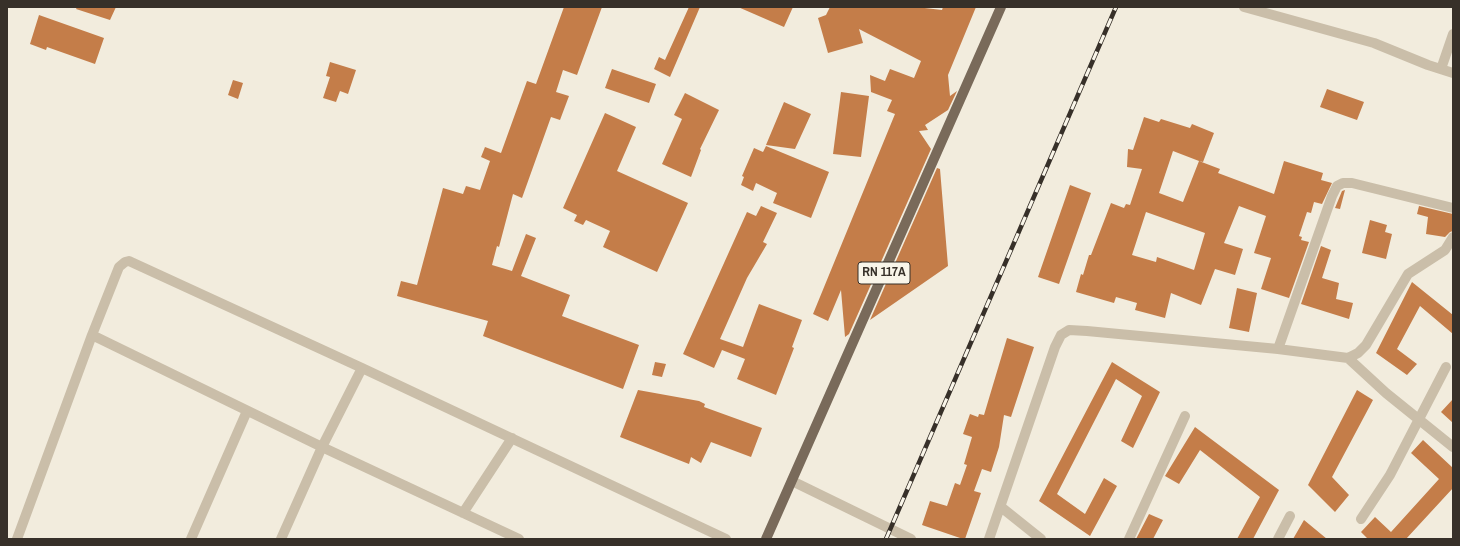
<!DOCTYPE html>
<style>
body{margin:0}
#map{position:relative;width:1460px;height:546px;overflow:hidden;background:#f2ecdd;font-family:"Archivo Narrow",sans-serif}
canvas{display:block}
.frame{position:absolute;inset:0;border:8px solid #373029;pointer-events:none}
</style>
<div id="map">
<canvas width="1460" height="546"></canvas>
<div class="frame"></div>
</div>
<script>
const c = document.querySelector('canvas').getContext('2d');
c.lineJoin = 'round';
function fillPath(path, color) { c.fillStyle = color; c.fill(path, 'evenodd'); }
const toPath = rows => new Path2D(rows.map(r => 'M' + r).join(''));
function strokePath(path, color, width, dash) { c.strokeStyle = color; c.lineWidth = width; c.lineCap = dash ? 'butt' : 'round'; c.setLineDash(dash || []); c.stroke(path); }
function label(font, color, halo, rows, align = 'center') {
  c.font = font + ' "Archivo Narrow",sans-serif'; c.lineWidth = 3; c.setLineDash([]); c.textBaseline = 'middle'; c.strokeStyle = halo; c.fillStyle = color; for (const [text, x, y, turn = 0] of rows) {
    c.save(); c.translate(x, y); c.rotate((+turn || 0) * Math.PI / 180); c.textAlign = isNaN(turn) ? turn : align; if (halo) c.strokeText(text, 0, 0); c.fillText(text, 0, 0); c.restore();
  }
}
const building = toPath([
 [77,7,116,7,110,20,76,9],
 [564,7,602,7,577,75,563,70,556,92,569,96,560,120,551,117,522,198,513,194,499,247,497,246,492,265,512,271,526,234,536,238,521,276,570,295,562,316,639,345,623,389,483,336,488,321,397,296,401,281,417,285,443,188,463,194,466,186,480,190,490,161,481,157,485,147,501,153,527,81,536,84],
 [689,7,700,7,670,77,654,69,659,57,665,60],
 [738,7,793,7,784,27],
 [830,7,916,7,942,10,943,7,976,7,948,75,950,96,957,91,948,110,925,125,928,130,919,131,931,149,849,334,845,337,841,290,828,321,813,314,895,114,887,111,892,100,871,92,870,75,885,81,890,69,914,78,921,61,859,29,863,43,828,53,818,18,826,15],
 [39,15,104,38,95,64,47,47,46,50,30,44],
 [330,62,356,70,348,94,340,91,336,102,323,98,330,77,326,76],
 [612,69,656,84,649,103,605,88],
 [233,80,243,83,238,99,228,95],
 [1327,89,1364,102,1357,120,1320,107],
 [841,92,869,96,861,157,833,154],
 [685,93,719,110,700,149,701,150,691,177,662,164,682,119,674,115],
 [784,102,811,114,795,149,766,145],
 [605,113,636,127,617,171,688,203,657,272,603,247,610,231,586,220,583,225,574,221,577,215,563,208],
 [1144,117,1159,122,1161,119,1190,128,1192,124,1214,133,1203,162,1199,161,1220,169,1218,173,1274,194,1284,161,1323,173,1321,180,1332,183,1322,204,1314,202,1311,213,1307,212,1299,236,1302,237,1301,240,1309,242,1289,298,1261,289,1271,258,1254,253,1266,216,1239,206,1224,243,1243,249,1235,275,1215,269,1201,305,1171,293,1165,318,1135,310,1137,303,1116,297,1114,303,1076,292,1081,274,1083,275,1089,255,1091,255,1111,203,1124,208,1126,204,1130,205,1142,169,1127,167,1128,149,1133,150],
 [1173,151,1199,161,1183,202,1159,193],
 [1146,212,1205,233,1194,270,1157,257,1156,262,1132,255],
 [766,146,829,172,811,218,773,203,777,193,756,183,753,191,741,185,744,177,742,176,754,148,763,152],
 [937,168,940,169,948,266,870,320],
 [1070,185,1091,193,1059,284,1038,277],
 [1345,190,1340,209,1335,208,1342,191],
 [761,206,777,213,763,242,767,244,747,278,720,339,743,347,759,304,802,320,792,347,794,348,776,395,737,379,745,359,722,350,714,368,683,354,747,212,756,216],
 [1419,206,1453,214,1453,231,1450,232,1445,237,1426,234,1428,217,1417,214],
 [1370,220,1387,225,1385,232,1392,234,1386,259,1362,253],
 [1321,246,1331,250,1322,278,1339,283,1336,299,1353,303,1349,319,1301,304],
 [1412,282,1453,315,1453,334,1420,306,1397,349,1417,364,1407,375,1376,353],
 [1237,288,1257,293,1249,332,1229,328],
 [1007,338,1034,347,1011,417,1004,415,999,447,991,472,982,469,974,491,981,493,965,539,963,539,922,525,930,501,947,506,955,483,960,485,967,465,964,464,972,437,963,434,970,414,978,417,979,414,984,415],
 [655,362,666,364,662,377,652,375],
 [1112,362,1160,392,1133,448,1121,441,1142,396,1116,379,1057,494,1085,514,1104,478,1117,486,1090,536,1039,501],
 [638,390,699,401,705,404,704,407,762,428,751,457,711,442,701,463,691,457,689,464,620,437],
 [1357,390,1373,400,1332,477,1349,495,1335,512,1308,485],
 [1453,399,1453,423,1441,412],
 [1195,427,1279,490,1253,539,1237,539,1260,497,1200,450,1179,484,1165,476],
 [1423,440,1453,468,1453,488,1406,539,1368,539,1361,532,1375,517,1391,532,1439,479,1411,453],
 [1149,514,1163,520,1153,539,1136,539],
 [1304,520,1327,539,1293,539]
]);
const minor = toPath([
 [1244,7,1374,43,1428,65,1453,73],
 [1441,69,1453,34],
 [92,335,322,447,519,539],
 [1278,349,1332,196,1337,186,1343,183,1352,183,1453,208],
 [1348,358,1386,393,1453,447],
 [792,481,911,539],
 [1001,507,1041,539],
 [463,513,512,438],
 [1361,519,1390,475,1446,367],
 [17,539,92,335,119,267,125,262,129,261,362,368,726,539],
 [191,539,247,411],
 [281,539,322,447,362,368],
 [989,539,1055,347,1061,335,1069,330,1087,331,1278,349,1348,358,1358,353,1366,345,1408,274,1445,250,1453,237],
 [1129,539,1185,416],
 [1278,539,1290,516]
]);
const primary = toPath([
 [766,539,1001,7]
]);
const rail = toPath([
 [886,539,1116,7]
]);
const shields = [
 [884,273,52]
];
const shieldNames = [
 ["RN 117A",884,273]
];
fillPath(building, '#c47d49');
strokePath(minor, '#cabea9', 10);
strokePath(primary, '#796a5a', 10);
strokePath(rail, '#373029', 4.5);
strokePath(rail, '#f9f5e9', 3, [9]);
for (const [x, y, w] of shields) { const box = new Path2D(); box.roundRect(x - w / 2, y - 11, w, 22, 3); c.fillStyle = '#f9f5e9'; c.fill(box); strokePath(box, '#373029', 1); }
label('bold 13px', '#373029', null, shieldNames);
</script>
